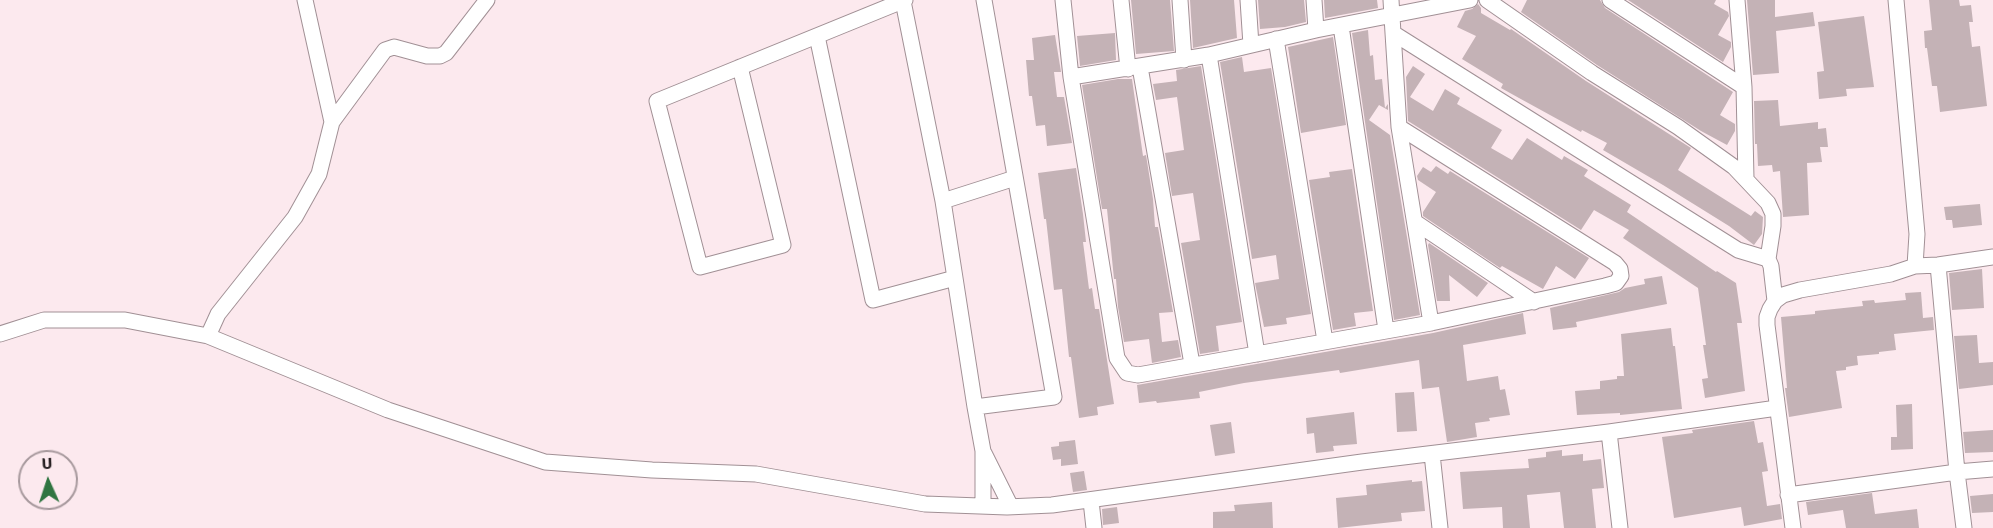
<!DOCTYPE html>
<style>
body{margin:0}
#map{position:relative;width:1993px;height:528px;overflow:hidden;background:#fce9ee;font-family:Signika,sans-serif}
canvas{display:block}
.north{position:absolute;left:18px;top:450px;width:60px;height:60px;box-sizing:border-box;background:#fce9ee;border:2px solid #a7999d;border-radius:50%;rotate:357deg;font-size:16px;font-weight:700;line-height:24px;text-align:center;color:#282123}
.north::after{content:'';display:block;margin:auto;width:21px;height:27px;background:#307541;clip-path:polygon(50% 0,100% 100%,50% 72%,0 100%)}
</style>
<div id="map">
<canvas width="1993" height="528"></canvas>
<div class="north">U</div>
</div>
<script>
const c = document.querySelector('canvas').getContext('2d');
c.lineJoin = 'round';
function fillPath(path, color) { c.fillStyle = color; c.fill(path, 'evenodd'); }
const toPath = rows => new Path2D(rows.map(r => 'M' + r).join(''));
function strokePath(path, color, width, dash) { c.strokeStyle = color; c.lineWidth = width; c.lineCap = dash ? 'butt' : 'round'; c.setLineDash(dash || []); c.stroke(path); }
const building = toPath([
 [1131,0,1170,0,1174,51,1136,54],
 [1190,0,1234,0,1237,38,1193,48],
 [1258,0,1304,0,1306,22,1285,27,1260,29],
 [1324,0,1377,0,1378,8,1325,18],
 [1527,0,1600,0,1605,8,1733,92,1720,115,1735,124,1735,131,1727,145,1701,131,1597,65,1521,12],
 [1628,0,1716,0,1714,4,1728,12,1729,16,1718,35,1731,42,1731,47,1723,62],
 [1747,0,1775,0,1775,17,1813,12,1815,26,1776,31,1779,73,1753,75],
 [1929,0,1959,0,1960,6,1971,5,1973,22,1969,22,1972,47,1980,46,1987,106,1940,112,1937,86,1932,86,1927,48,1925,48,1924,31,1932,30],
 [1478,4,1481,8,1481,13,1510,30,1511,29,1586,81,1691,148,1678,170,1751,216,1755,211,1763,217,1762,234,1754,245,1729,226,1663,185,1603,150,1607,143,1582,130,1581,132,1519,98,1501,88,1503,84,1462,59,1476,36,1457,27,1465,11,1472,9],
 [1864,16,1874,87,1846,89,1847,96,1819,99,1817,72,1824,71,1818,22],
 [1368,30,1370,56,1373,55,1375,80,1382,79,1385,108,1388,104,1388,110,1379,105,1369,120,1390,135,1420,315,1394,320,1352,33],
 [1115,33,1116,60,1080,66,1077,36],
 [1055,35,1061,72,1054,72,1057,97,1064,97,1072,143,1047,146,1045,125,1036,126,1032,96,1029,96,1026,60,1034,60,1032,38],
 [1333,37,1346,125,1301,133,1288,47],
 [1242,57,1244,72,1271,68,1311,314,1286,318,1287,324,1264,327,1255,283,1279,279,1276,255,1252,259,1220,62],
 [1201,66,1242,322,1216,326,1219,351,1200,354,1181,243,1200,240,1193,193,1172,196,1165,153,1184,150,1177,97,1156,100,1153,84,1177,81,1176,70],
 [1413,66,1425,74,1410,97,1433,111,1445,89,1460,98,1457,104,1502,130,1491,148,1512,160,1527,138,1562,160,1564,156,1588,170,1584,176,1631,205,1627,212,1716,272,1717,271,1736,283,1742,323,1737,323,1745,391,1705,398,1702,379,1708,378,1703,345,1706,345,1698,288,1623,238,1629,230,1594,210,1581,230,1408,121,1406,77],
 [1118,79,1132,79,1143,156,1146,155,1153,199,1155,227,1158,227,1173,312,1159,313,1162,342,1178,340,1181,357,1152,363,1149,339,1124,342,1118,307,1116,279,1114,279,1107,209,1102,209,1082,85],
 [1778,100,1780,126,1818,122,1818,129,1826,128,1828,147,1820,147,1822,162,1807,163,1809,215,1783,217,1780,171,1773,172,1772,165,1758,166,1757,144,1755,144,1754,101],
 [1436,166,1448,174,1450,171,1589,258,1575,279,1556,266,1543,289,1502,266,1500,268,1423,216,1423,212,1436,192,1418,180,1417,176,1423,167,1431,172],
 [1076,168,1083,214,1086,242,1083,242,1089,289,1092,288,1095,309,1099,309,1114,404,1097,407,1098,415,1079,418,1071,357,1069,357,1062,289,1054,290,1046,219,1044,219,1038,173],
 [1352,169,1373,311,1354,313,1356,326,1333,330,1309,180,1330,177,1329,172],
 [1980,204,1982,225,1953,228,1952,220,1946,220,1944,207],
 [1429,243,1488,283,1477,297,1449,275,1450,301,1437,301,1428,245],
 [1982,269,1984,308,1952,310,1949,273],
 [1662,276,1667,304,1576,322,1577,327,1553,330,1550,308,1619,292,1625,288,1645,284,1644,279],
 [1921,292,1923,318,1933,317,1934,330,1894,334,1896,350,1879,352,1879,354,1857,356,1858,365,1846,367,1846,370,1836,371,1842,408,1789,417,1785,388,1787,388,1781,317,1815,314,1815,311,1863,306,1862,301,1874,300,1875,303,1906,300,1905,293],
 [1523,313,1526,334,1463,345,1467,381,1498,376,1500,390,1505,389,1510,415,1489,418,1490,421,1475,423,1477,437,1447,442,1439,387,1422,389,1419,360,1340,373,1339,370,1244,383,1199,392,1200,398,1157,403,1156,401,1139,403,1137,385,1433,333],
 [1671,328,1673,346,1675,346,1682,409,1620,415,1620,413,1577,415,1575,391,1600,389,1600,381,1617,379,1617,376,1624,376,1621,334],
 [1977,335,1979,363,1993,362,1993,385,1959,389,1954,336],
 [1414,392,1417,431,1397,432,1395,393],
 [1912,404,1913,449,1891,450,1891,437,1897,437,1896,405],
 [1354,412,1357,444,1333,446,1334,451,1316,453,1314,433,1307,434,1306,418],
 [1754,421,1758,443,1763,442,1768,471,1762,472,1767,506,1780,504,1782,519,1744,526,1741,507,1674,518,1662,437,1693,433,1692,430],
 [1231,422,1235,453,1215,456,1210,425],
 [1993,430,1993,452,1965,453,1963,432],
 [1075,440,1078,464,1061,466,1061,459,1053,460,1051,447,1059,446,1059,442],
 [1562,450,1562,456,1583,454,1583,461,1601,459,1604,488,1592,489,1596,528,1564,528,1560,492,1527,495,1530,528,1503,528,1502,507,1463,509,1460,472,1529,468,1528,459,1546,457,1546,452],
 [1084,471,1087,490,1073,492,1070,473],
 [1412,480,1412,482,1422,481,1425,511,1401,513,1402,521,1338,528,1336,498,1367,495,1366,485],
 [1872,493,1875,514,1917,509,1919,528,1846,528,1843,510,1808,515,1806,502],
 [1993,494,1993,512,1972,513,1970,496],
 [1272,502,1273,528,1213,528,1213,512,1235,511,1234,505],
 [1117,507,1119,523,1103,525,1102,509]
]);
const minor = toPath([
 [1063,0,1071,77,1117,358,1127,373,1138,375,1431,323,1605,286,1616,283,1621,276,1620,269,1615,263,1399,127],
 [1121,0,1128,69],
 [1180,0,1184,60],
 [1248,0,1251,45],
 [1314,0,1316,30],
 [1391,0,1393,33,1738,250,1768,259,1773,226,1773,214,1768,203,1734,167,1678,127,1592,73,1487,0],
 [1610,0,1744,87],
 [1737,0,1744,87,1746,179],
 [1341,26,1386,330],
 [1393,33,1399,127,1431,323],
 [817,36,873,300,955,278,943,201,903,1],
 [1276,39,1325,341],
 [1209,55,1257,354],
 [740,67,783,245,700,267,657,101,905,0],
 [1140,67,1192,364],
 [1071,77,1209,55,1316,30,1470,0],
 [332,122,385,50,394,47,427,56,440,56,446,53,487,0],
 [943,201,1015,178],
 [1415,222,1534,302],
 [1768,259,1771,266,1775,301],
 [1915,266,1938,265,1993,257],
 [955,278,975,407],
 [0,334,44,320,125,320,208,336,388,410,545,462,652,470,756,474,925,504,1007,507,1052,505,1362,462,1609,432,1777,408],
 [208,336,218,314,295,217,319,174,332,122,305,0],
 [1609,432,1620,528],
 [984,453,1011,507],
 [1432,454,1440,528],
 [1788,495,1957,472,1938,265],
 [1091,501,1094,528],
 [983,506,983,451,975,407,1054,397,984,0],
 [1793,528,1767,325,1767,317,1770,309,1775,301,1783,295,1800,290,1891,274,1915,266,1917,234,1896,0],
 [1964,528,1957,472,1993,469]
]);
fillPath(building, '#c4b2b6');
strokePath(minor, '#a19095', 17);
strokePath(minor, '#fff', 15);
</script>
